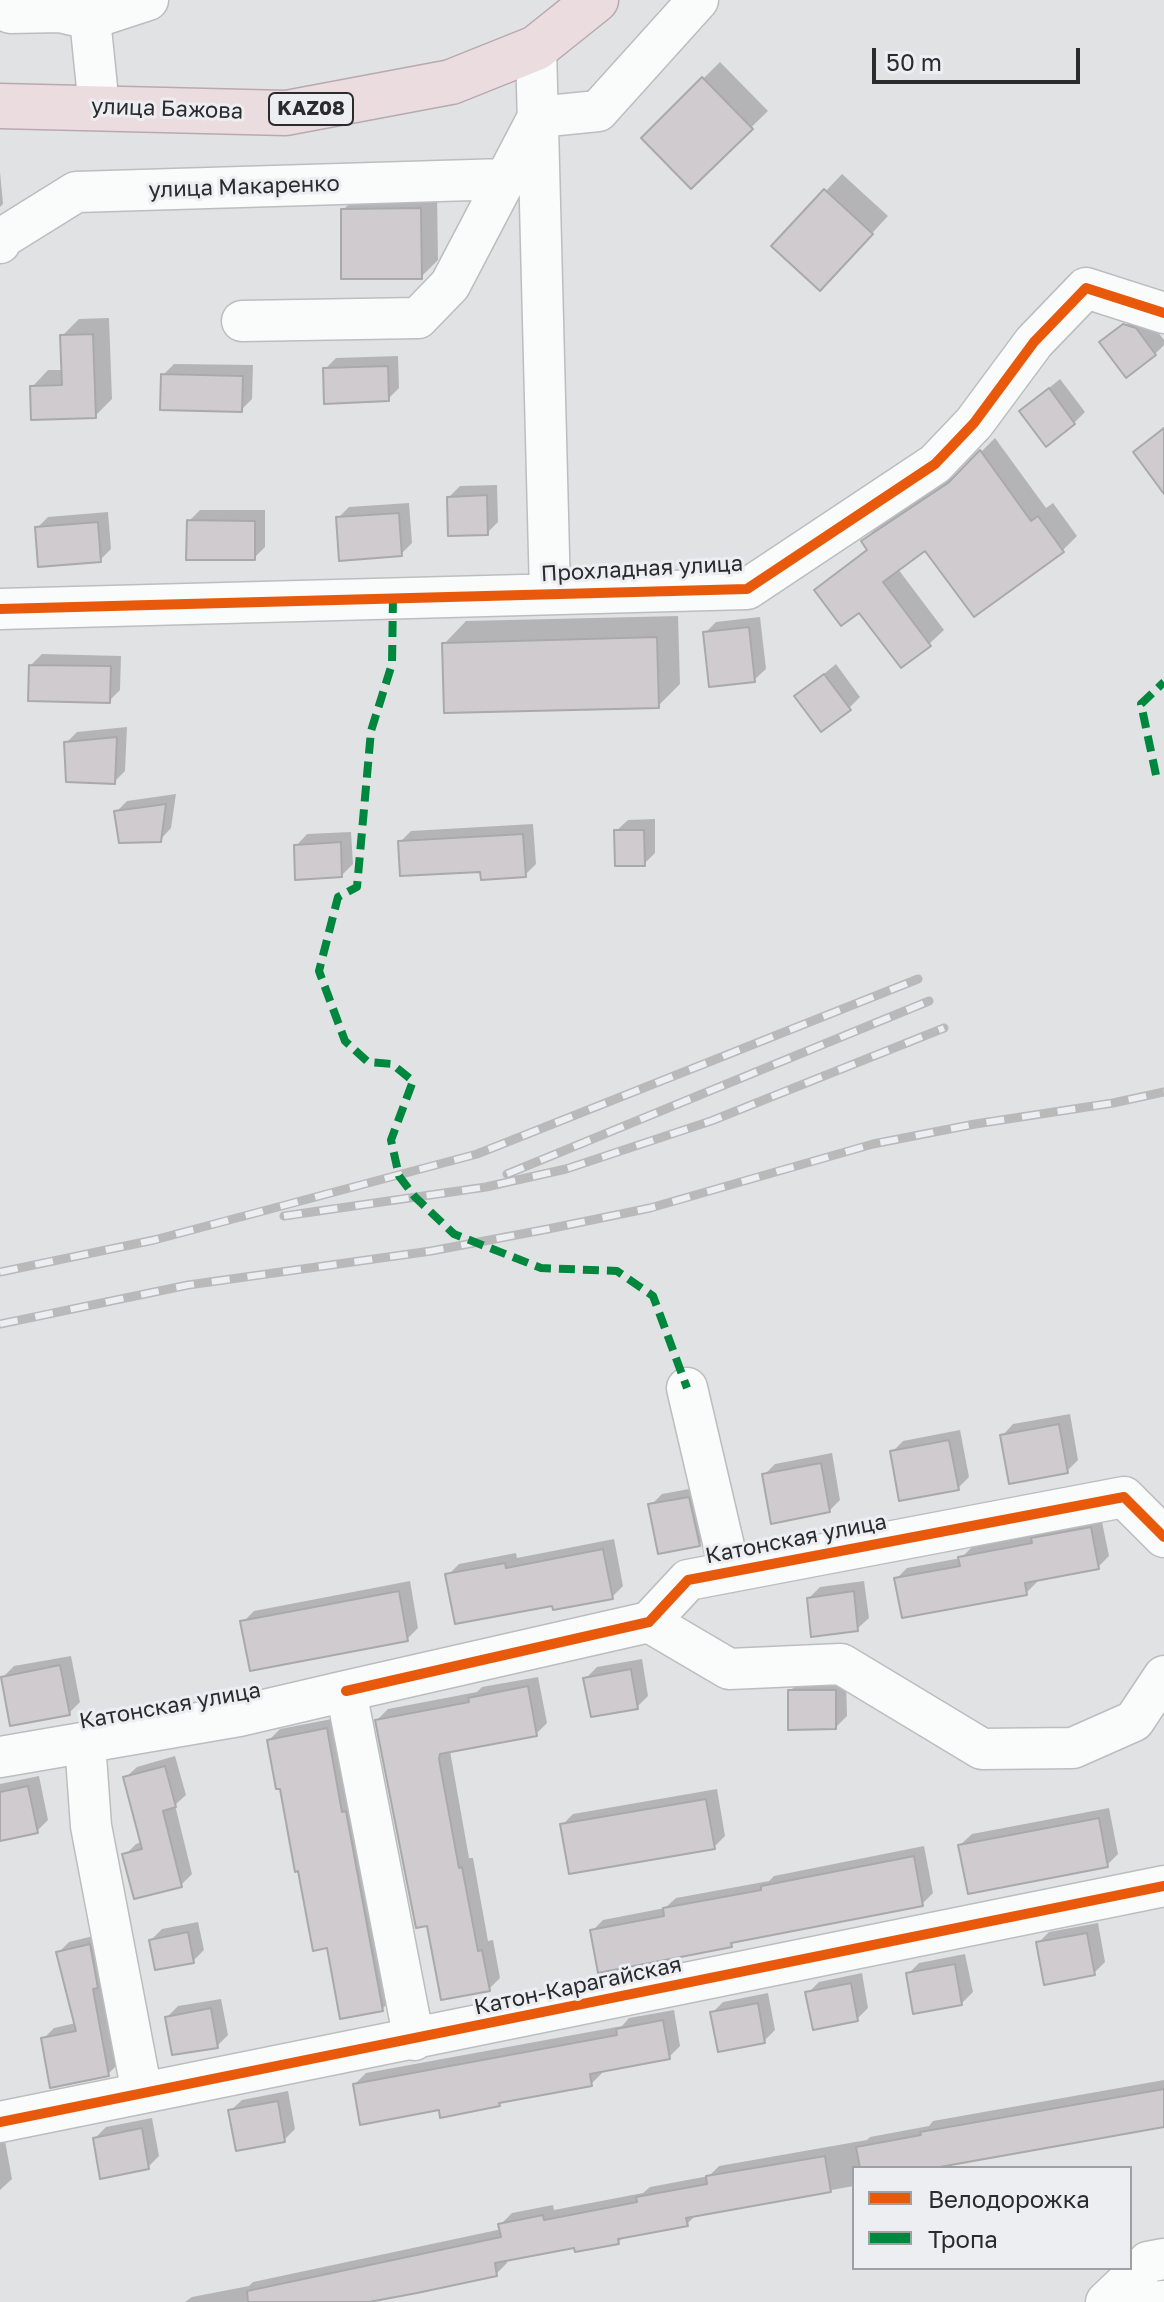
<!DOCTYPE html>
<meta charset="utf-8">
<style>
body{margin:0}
#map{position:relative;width:1164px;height:2302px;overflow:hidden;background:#e1e2e4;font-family:"Golos Text",sans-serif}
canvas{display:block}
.legend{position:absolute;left:852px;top:2166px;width:280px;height:104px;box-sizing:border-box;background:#edeef2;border:2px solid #9fa0a3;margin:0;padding:10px 14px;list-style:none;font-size:24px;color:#2b2b2d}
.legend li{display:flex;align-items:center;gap:16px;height:40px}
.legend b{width:40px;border:2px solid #9fa0a3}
.scale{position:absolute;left:872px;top:48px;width:208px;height:36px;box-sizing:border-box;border:4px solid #2b2b2d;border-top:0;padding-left:10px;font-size:24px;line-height:28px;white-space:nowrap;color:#2b2b2d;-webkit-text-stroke:6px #edeef2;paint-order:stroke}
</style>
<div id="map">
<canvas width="1164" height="2302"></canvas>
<ul class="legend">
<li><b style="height:10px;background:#e8590c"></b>Велодорожка</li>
<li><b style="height:10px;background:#00873e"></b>Тропа</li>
</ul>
<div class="scale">50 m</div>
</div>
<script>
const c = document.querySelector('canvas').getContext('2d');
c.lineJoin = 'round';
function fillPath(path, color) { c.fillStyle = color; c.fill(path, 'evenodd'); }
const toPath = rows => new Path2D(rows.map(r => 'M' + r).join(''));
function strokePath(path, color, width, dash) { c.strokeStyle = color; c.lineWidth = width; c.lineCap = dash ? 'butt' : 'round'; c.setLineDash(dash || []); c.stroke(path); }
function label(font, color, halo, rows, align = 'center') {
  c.font = font + ' "Golos Text",sans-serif'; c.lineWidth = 6; c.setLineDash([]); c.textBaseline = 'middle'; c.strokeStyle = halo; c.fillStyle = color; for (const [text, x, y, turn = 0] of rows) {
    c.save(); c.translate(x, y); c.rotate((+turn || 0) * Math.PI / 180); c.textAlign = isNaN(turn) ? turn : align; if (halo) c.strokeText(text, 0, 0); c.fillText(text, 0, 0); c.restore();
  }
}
const shadow = toPath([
 [720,62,768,111,691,186,644,138],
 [0,172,3,204,0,207],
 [842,174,888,216,836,272,774,246],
 [437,192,438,260,421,277,343,210,360,193],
 [109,318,112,399,95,416,32,387,48,370,63,370,62,336,79,319],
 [1147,318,1164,340,1164,345,1155,354,1111,336,1133,320],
 [398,356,399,388,388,399,325,369,336,358],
 [174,364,253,365,252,399,241,410,163,375],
 [1060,379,1085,412,1074,423,1021,411],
 [995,438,1046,508,1053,503,1077,536,1063,550,975,615,925,549,898,569,944,630,929,644,816,590,868,548,863,541,877,527,963,470],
 [497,485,498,522,487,533,449,497,460,486],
 [409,503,412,543,401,554,338,518,349,507],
 [200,510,265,510,265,547,254,558,189,521],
 [108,512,111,549,100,560,37,528,48,517],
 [678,616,680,684,658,706,444,644,466,621],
 [760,617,766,669,754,680,705,633,716,622],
 [42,654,121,656,120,690,109,701,31,665],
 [836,664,860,697,849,708,797,696],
 [127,727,125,771,114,782,66,743,77,732],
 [176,794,171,828,160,840,116,812,127,801],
 [655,819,655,853,644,864,616,831,628,820],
 [533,824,536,864,525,875,482,869,400,842,411,831],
 [351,832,353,864,342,875,296,846,307,834],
 [1070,1414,1078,1460,1067,1471,1002,1436,1013,1424],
 [960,1430,969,1477,958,1488,892,1452,903,1441],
 [832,1453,840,1500,829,1511,764,1475,775,1464],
 [700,1487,710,1533,699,1544,651,1505,662,1494],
 [1101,1517,1109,1556,1098,1567,1037,1579,1037,1582,1026,1593,896,1579,907,1568,961,1558,972,1547,1038,1534,1044,1528],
 [614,1539,623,1586,612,1597,554,1603,448,1575,459,1564,516,1553,517,1558],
 [410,1581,418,1628,407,1639,243,1622,254,1611],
 [864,1581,869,1618,857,1629,809,1598,820,1587],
 [71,1656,80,1702,69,1713,3,1677,14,1666],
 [642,1659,648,1696,637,1707,586,1678,597,1667],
 [538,1677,547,1723,536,1734,450,1751,469,1858,473,1858,488,1941,493,1940,500,1978,489,1989,428,1923,377,1720,388,1709,477,1692,482,1687],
 [801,1680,846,1680,847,1716,836,1727,790,1691],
 [337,1718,393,1998,382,2009,328,1946,269,1740,280,1729],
 [175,1756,186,1795,175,1805,192,1874,181,1885,125,1855,136,1844,142,1842,125,1778,137,1767],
 [39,1776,48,1820,37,1831,0,1839,0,1784],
 [717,1789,725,1836,714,1847,562,1825,573,1814],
 [1109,1808,1118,1854,1107,1865,960,1845,972,1834],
 [924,1846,933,1893,922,1904,735,1940,731,1945,592,1931,603,1920,665,1908,676,1898,769,1881,774,1876],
 [198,1922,204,1950,193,1961,151,1940,162,1929],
 [1098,1923,1105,1962,1094,1973,1038,1943,1049,1932],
 [101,1934,119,2063,108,2074,43,2039,54,2028,76,2023,58,1953,69,1942],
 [965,1954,973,1992,962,2003,908,1974,919,1963],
 [862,1973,868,2008,857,2019,808,1993,819,1982],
 [768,1993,775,2030,764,2041,712,2013,723,2002],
 [221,1999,228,2035,217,2046,167,2017,178,2006],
 [674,2010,680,2046,669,2057,601,2070,602,2073,591,2084,502,2101,499,2104,355,2084,366,2073,622,2026,629,2018],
 [1164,2080,1164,2125,923,2168,854,2168,854,2186,697,2214,687,2224,625,2236,618,2242,576,2245,506,2258,507,2263,496,2274,363,2302,185,2302,192,2297,249,2286,253,2282,502,2229,501,2224,512,2213,553,2205,554,2210,643,2193,650,2187,709,2176,719,2166,867,2140,870,2137,929,2126,933,2121],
 [288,2091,295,2129,284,2140,230,2111,242,2100],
 [152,2118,159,2156,148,2167,95,2138,106,2127],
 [5,2141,12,2179,0,2190,0,2142]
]);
const building = toPath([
 [702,77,753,129,691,189,641,138,702,77],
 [824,189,873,234,820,291,771,246,824,189],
 [421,208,422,279,341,279,341,209,421,208],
 [1123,324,1136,328,1156,355,1126,378,1099,342,1123,324],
 [93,334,96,418,31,420,30,386,62,385,60,335,93,334],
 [388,366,389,401,324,404,323,368,388,366],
 [161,374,243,376,242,412,160,410,161,374],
 [1049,388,1075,424,1046,447,1019,411,1049,388],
 [1164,428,1164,494,1133,452,1164,428],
 [980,450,1031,521,1038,516,1064,552,974,617,925,551,883,582,931,646,901,668,859,613,841,626,814,590,867,550,861,541,948,483,980,450],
 [487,495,488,535,448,536,447,497,487,495],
 [399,513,402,556,339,561,336,517,399,513],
 [187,520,255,521,255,560,186,560,187,520],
 [98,522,101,562,38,567,35,527,98,522],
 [749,627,755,682,709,687,703,632,749,627],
 [657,637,659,708,444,713,442,643,657,637],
 [29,665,111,666,110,703,28,701,29,665],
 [824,674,851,710,821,732,794,696,824,674],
 [117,737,115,784,66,782,64,742,117,737],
 [166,804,161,842,119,843,114,811,166,804],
 [614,830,644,830,645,866,615,866,614,830],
 [523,834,526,877,481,880,480,872,400,876,398,841,523,834],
 [341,842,342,877,295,880,294,845,341,842],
 [1059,1424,1068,1473,1009,1484,1000,1435,1059,1424],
 [949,1440,959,1490,899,1501,890,1451,949,1440],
 [821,1463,830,1512,771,1524,762,1474,821,1463],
 [689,1497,700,1546,658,1554,648,1504,689,1497],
 [1091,1527,1099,1569,1025,1583,1027,1595,902,1618,894,1578,960,1566,958,1557,1032,1543,1031,1538,1091,1527],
 [603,1549,613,1599,553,1610,552,1606,455,1624,445,1574,505,1563,506,1568,603,1549],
 [399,1591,408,1641,250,1671,240,1621,399,1591],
 [854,1591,858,1631,811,1637,807,1598,854,1591],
 [60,1665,70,1715,10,1726,1,1677,60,1665],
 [631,1669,638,1709,591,1717,583,1678,631,1669],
 [528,1686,537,1736,440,1754,439,1759,459,1868,462,1867,478,1951,482,1950,490,1991,441,2000,427,1926,416,1928,375,1720,469,1702,468,1698,528,1686],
 [788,1690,836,1690,836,1729,788,1730,788,1690],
 [327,1728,342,1812,346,1811,383,2011,340,2019,327,1948,313,1951,298,1871,295,1872,280,1789,276,1789,267,1740,327,1728],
 [165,1766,176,1807,163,1811,182,1887,134,1899,122,1854,142,1849,123,1777,165,1766],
 [28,1786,38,1833,0,1841,0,1792,28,1786],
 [706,1799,715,1849,569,1874,560,1824,706,1799],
 [1099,1818,1108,1867,968,1894,958,1845,1099,1818],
 [914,1856,923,1906,731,1943,732,1947,598,1973,590,1930,664,1916,663,1908,761,1890,761,1886,914,1856],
 [188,1932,194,1963,155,1970,149,1940,188,1932],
 [1087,1933,1095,1975,1044,1985,1036,1942,1087,1933],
 [90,1944,98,1988,93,1989,109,2076,50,2088,41,2038,76,2031,56,1952,90,1944],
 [955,1964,962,2005,913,2014,906,1973,955,1964],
 [851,1983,858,2021,813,2030,805,1992,851,1983],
 [758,2003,765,2043,718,2052,710,2012,758,2003],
 [211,2008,218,2048,172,2055,165,2017,211,2008],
 [663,2020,670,2059,590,2074,592,2086,499,2103,500,2106,440,2118,439,2110,360,2125,353,2084,617,2035,616,2029,663,2020],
 [1164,2089,1164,2127,934,2168,860,2168,856,2147,921,2135,920,2132,1164,2089],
 [278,2101,285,2142,236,2151,228,2110,278,2101],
 [142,2128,149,2169,100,2179,93,2138,142,2128],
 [825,2156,831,2192,686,2218,688,2226,618,2239,619,2244,575,2252,574,2248,495,2263,497,2276,417,2293,369,2302,248,2302,247,2291,501,2237,498,2224,543,2215,544,2220,637,2202,636,2197,707,2184,706,2176,825,2156]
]);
const minor = toPath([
 [79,0,90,19,99,107],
 [0,7,10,13,60,12,90,19,148,0],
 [536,48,550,593],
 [0,243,2,238,76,192,505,179],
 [242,321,418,318,450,285,538,117,598,111,698,0],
 [0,609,747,589,935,464,974,423,1034,342,1086,288,1164,313],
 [687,1388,730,1572],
 [649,1622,729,1669,841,1664,982,1749,1073,1748,1134,1721,1164,1676],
 [346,1691,649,1622,688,1580,1124,1497,1164,1537],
 [85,1743,91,1826,142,2093],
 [0,1757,239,1716,346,1691,414,2040],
 [0,2122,1164,1886],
 [1106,2302,1148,2262,1164,2259],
 [1150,2302,1164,2301]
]);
const highway = toPath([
 [0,106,286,113,451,82,536,48,596,0]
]);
const rail = toPath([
 [507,1174,929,1001],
 [284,1216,486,1187,566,1169,711,1121,944,1028],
 [0,1272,154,1240,477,1154,918,979],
 [0,1324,188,1285,431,1251,548,1229,650,1208,873,1144,975,1124,1113,1103,1164,1092]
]);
const quiet = toPath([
 [393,597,392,664,371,731,357,887,338,897,319,971,345,1041,368,1062,392,1064,413,1081,391,1140,399,1176,415,1197,454,1234,541,1268,617,1271,653,1296,687,1388],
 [1156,775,1141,704,1164,682]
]);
const cycleway = toPath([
 [0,609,747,589,935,464,974,423,1034,342,1086,288,1164,313],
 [346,1691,649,1622,688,1580,1124,1497,1164,1537],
 [0,2122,1164,1886]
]);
const shields = [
 [311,109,84]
];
const shieldNames = [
 ["KAZ08",311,109]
];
const streetNames = [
 ["улица Бажова",167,109,2],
 ["улица Макаренко",244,187,-2],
 ["Прохладная улица",642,569,-3],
 ["Катонская улица",796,1539,-11],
 ["Катонская улица",170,1706,-10],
 ["Катон-Карагайская",578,1986,-12]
];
fillPath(shadow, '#0003');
fillPath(building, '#d0cbcf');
strokePath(building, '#a9a9aa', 2);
strokePath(minor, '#bcbdbe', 43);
strokePath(highway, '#b8a9ae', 47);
strokePath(minor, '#fafbfb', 40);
strokePath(highway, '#ebdce0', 44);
strokePath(rail, '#b9b9ba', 9);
strokePath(rail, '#edeef2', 6, [18]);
strokePath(quiet, '#00873e', 8, [16, 8]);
strokePath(cycleway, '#e8590c', 10);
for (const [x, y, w] of shields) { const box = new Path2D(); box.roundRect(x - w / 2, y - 16, w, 32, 6); c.fillStyle = '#edeef2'; c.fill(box); strokePath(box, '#2b2b2d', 2); }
label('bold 20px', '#2b2b2d', null, shieldNames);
label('22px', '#2b2b2d', '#edeef2', streetNames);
</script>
